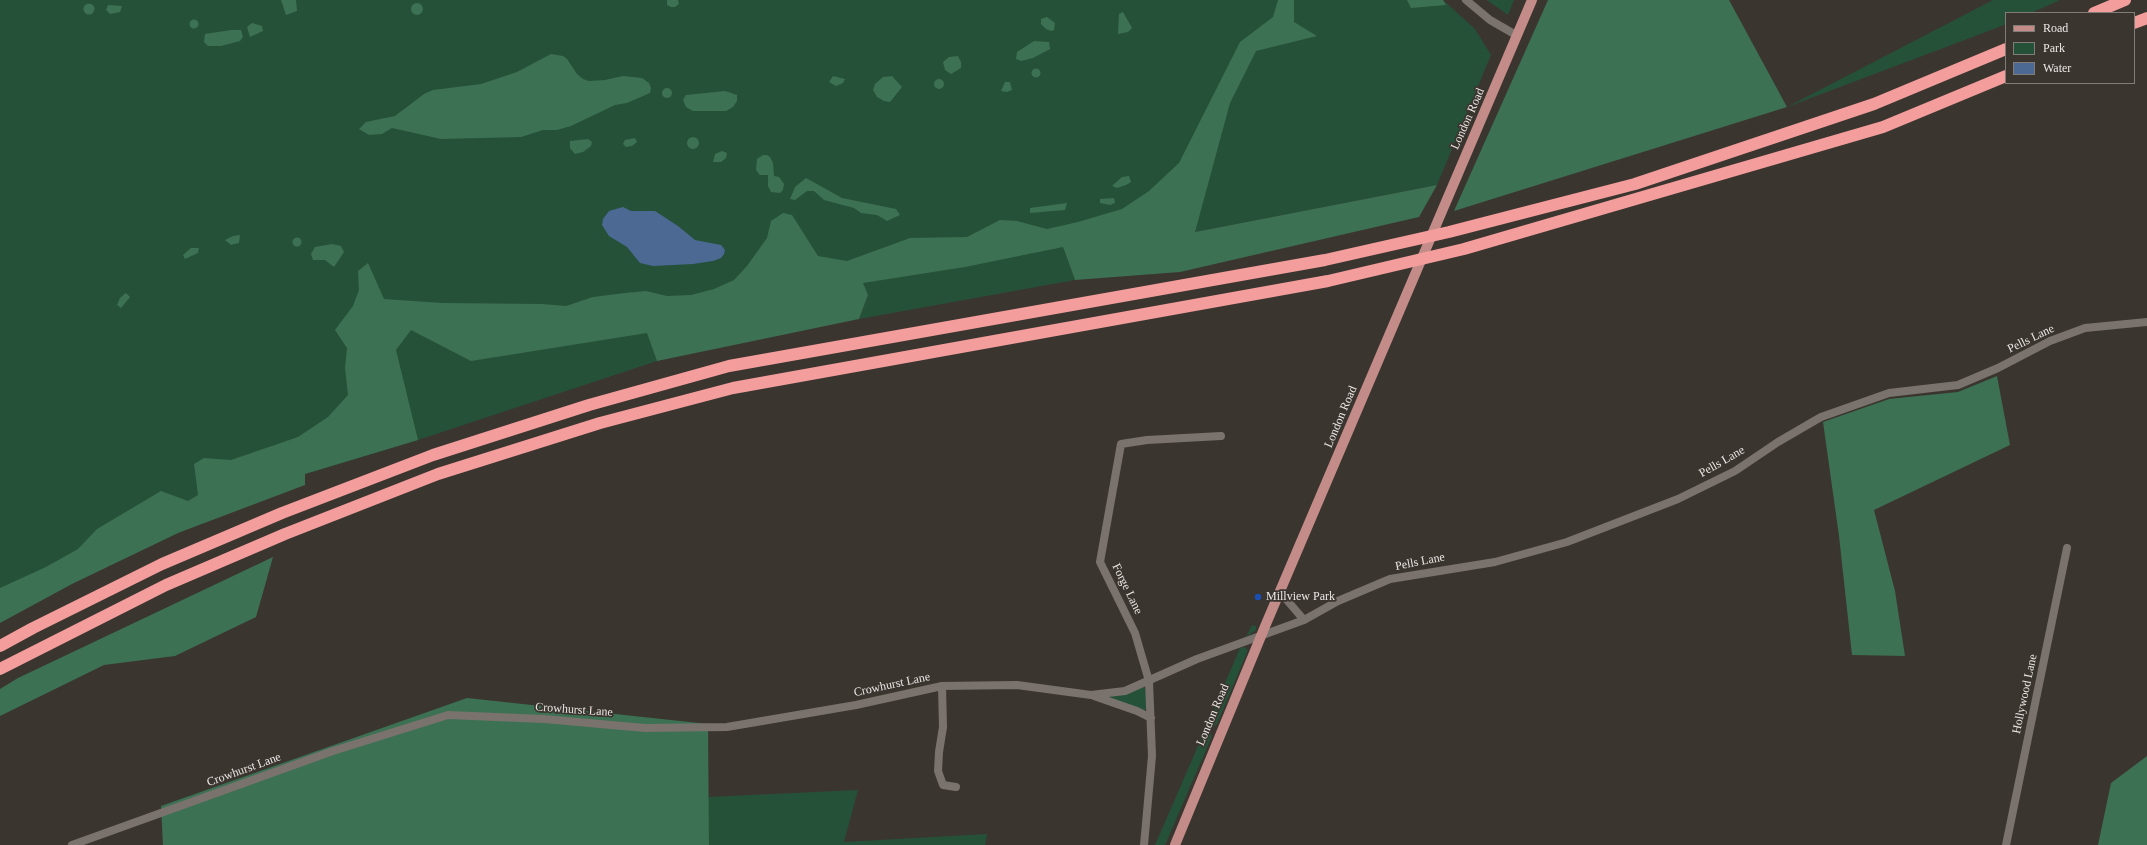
<!DOCTYPE html>
<style>
body{margin:0}
#map{position:relative;width:2147px;height:845px;overflow:hidden;background:#3b3530;font-family:Georgia,serif}
canvas{display:block}
.legend{position:absolute;left:2005px;top:12px;width:130px;height:72px;box-sizing:border-box;background:#3b3530;border:1px solid #817c78;margin:0;padding:5px 7px;list-style:none;font-size:12px;color:#ebe7e4}
.legend li{display:flex;align-items:center;gap:8px;height:20px}
.legend b{width:20px;border:1px solid #817c78}
</style>
<div id="map">
<canvas width="2147" height="845"></canvas>
<ul class="legend">
<li><b style="height:5px;background:#c38c89"></b>Road</li>
<li><b style="height:11px;background:#265139"></b>Park</li>
<li><b style="height:11px;background:#4b6992"></b>Water</li>
</ul>
</div>
<script>
const c = document.querySelector('canvas').getContext('2d');
c.lineJoin = 'round';
function fillPath(path, color) { c.fillStyle = color; c.fill(path, 'evenodd'); }
const toPath = rows => new Path2D(rows.map(r => 'M' + r).join(''));
function strokePath(path, color, width, dash) { c.strokeStyle = color; c.lineWidth = width; c.lineCap = dash ? 'butt' : 'round'; c.setLineDash(dash || []); c.stroke(path); }
function label(font, color, halo, rows, align = 'center') {
  c.font = font + ' Georgia,serif'; c.lineWidth = 3.5; c.setLineDash([]); c.textBaseline = 'middle'; c.strokeStyle = halo; c.fillStyle = color; for (const [text, x, y, turn = 0] of rows) {
    c.save(); c.translate(x, y); c.rotate((+turn || 0) * Math.PI / 180); c.textAlign = isNaN(turn) ? turn : align; if (halo) c.strokeText(text, 0, 0); c.fillText(text, 0, 0); c.restore();
  }
}
const green = toPath([
 [0,0,1443,0,1475,29,1491,55,1437,185,1195,232,1064,250,1075,280,859,319,868,295,750,290,723,336,657,361,418,440,305,474,0,616],
 [1487,0,1514,0,1508,15],
 [1993,0,2060,0,2031,13,2006,13,2006,24,1999,27,1787,107],
 [1252,625,1256,626,1256,630,1246,637],
 [1244,647,1248,650,1217,724,1213,728,1207,726,1240,648],
 [1144,687,1146,691,1147,708,1144,711,1107,697],
 [1205,730,1209,731,1212,736,1165,845,1155,845],
 [858,790,844,842,987,834,985,845,709,845,708,797]
]);
const forest = toPath([
 [281,0,296,0,297,11,286,15],
 [667,0,678,0,679,4,675,7,671,7,667,5],
 [1278,0,1294,0,1294,22,1317,36,1256,51,1230,103,1195,232,1437,185,1419,217,1180,272,1075,280,1063,247,965,267,863,283,868,295,859,319,657,361,647,333,471,361,411,330,396,350,418,440,305,474,305,485,178,533,72,584,0,623,0,588,46,567,78,549,97,529,161,491,188,501,198,495,194,464,204,458,231,460,298,437,328,417,348,395,345,368,347,348,335,330,353,306,359,290,358,271,368,263,384,299,442,303,542,304,566,306,593,297,625,293,646,291,667,296,691,295,714,289,734,280,747,266,767,238,771,221,783,213,792,215,818,256,847,261,910,238,967,237,1000,220,1017,221,1047,229,1078,222,1122,209,1149,191,1179,163,1240,42,1273,17],
 [1407,0,1443,0,1446,5,1411,8],
 [1548,0,1729,0,1787,107,1454,211],
 '411 9a6 6 0 1 1 12 0a6 6 0 1 1-12 0Z',
 '83.5 9a5.5 5.5 0 1 1 11 0a5.5 5.5 0 1 1-11 0Z',
 [108,5,122,6,120,12,110,14,106,10],
 [1123,12,1132,28,1128,32,1118,34,1119,14],
 [1047,17,1055,23,1054,30,1051,31,1046,29,1041,24,1041,19],
 '189.5 24a4.5 4.5 0 1 1 9 0a4.5 4.5 0 1 1-9 0Z',
 [252,23,262,26,263,31,250,37,247,27],
 [231,30,241,30,243,37,240,41,221,46,208,46,204,42,205,34],
 [1034,41,1049,42,1050,49,1033,58,1021,61,1016,59,1017,52],
 [551,54,563,56,567,59,577,74,583,79,589,81,605,80,623,76,642,78,649,83,651,88,650,93,627,103,615,105,571,126,557,130,543,130,521,137,441,139,392,128,382,134,369,135,359,129,366,122,395,116,424,94,433,90,481,84,517,72],
 [958,56,961,62,961,68,951,74,945,70,943,62,949,57],
 '1031.5 73a4.5 4.5 0 1 1 9 0a4.5 4.5 0 1 1-9 0Z',
 [833,76,845,79,843,83,836,86,829,82],
 [892,76,902,87,890,102,884,101,877,97,873,90,875,84,883,77],
 '934 84a5 5 0 1 1 10 0a5 5 0 1 1-10 0Z',
 [1005,82,1010,82,1012,90,1007,92,1001,91],
 '662 93a5 5 0 1 1 10 0a5 5 0 1 1-10 0Z',
 [725,91,737,95,737,101,733,107,726,111,693,111,686,107,683,100,686,95],
 '687 143a6 6 0 1 1 12 0a6 6 0 1 1-12 0Z',
 [635,138,637,142,632,146,626,147,623,144,625,140],
 [588,139,592,142,591,146,583,152,575,154,570,148,570,141],
 [722,151,727,153,726,158,721,162,713,162,715,154],
 [763,155,767,155,770,157,773,163,774,176,779,177,784,184,783,190,780,193,771,192,768,186,768,175,760,175,756,170,757,159],
 [1129,176,1131,182,1126,185,1117,188,1112,186,1122,177],
 [806,178,842,198,896,209,900,215,887,221,877,215,861,213,854,208,824,200,814,191,807,191,795,200,790,199,795,187],
 [1114,198,1115,203,1110,205,1100,203,1100,199],
 [1067,203,1065,210,1030,213,1030,208],
 [240,235,239,243,231,245,225,240,233,236],
 '292.5 242a4.5 4.5 0 1 1 9 0a4.5 4.5 0 1 1-9 0Z',
 [332,244,341,246,344,252,334,267,325,260,313,260,311,254,315,247],
 [191,248,199,248,198,253,185,259,183,255],
 [126,293,130,297,121,308,117,305,120,298],
 [1997,376,2010,445,1874,510,1895,591,1905,656,1852,655,1839,536,1823,422,1889,399,1958,392],
 [273,557,256,617,175,656,104,665,0,716,0,689,18,678],
 [467,698,708,724,709,845,163,845,161,806],
 [2147,756,2147,845,2098,845,2111,783]
]);
const water = toPath([
 [623,207,631,211,655,211,678,226,695,240,721,245,725,250,724,254,721,258,713,261,693,264,653,266,640,263,627,247,609,236,602,225,603,219,609,211]
]);
const minor = toPath([
 [1466,0,1490,20,1516,35],
 [1280,592,1304,620],
 [942,686,943,727,939,752,938,771,943,785,956,787],
 [1094,696,1137,711,1151,718],
 [72,845,333,751,448,715,544,719,645,728,727,727,856,705,942,686,1017,685,1091,695,1125,691,1197,659,1304,620,1338,601,1390,579,1495,562,1567,542,1678,499,1735,471,1778,442,1821,417,1889,393,1958,385,1998,368,2050,341,2085,328,2147,322],
 [1144,845,1152,756,1149,681,1135,633,1100,562,1121,444,1147,440,1221,436],
 [2006,845,2067,548]
]);
const primary = toPath([
 [1175,845,1266,624,1532,0]
]);
const motorway = toPath([
 [2094,13,2125,0],
 [2134,23,2147,18],
 [0,646,33,628,162,564,282,513,433,455,589,405,729,366,1325,260,1449,232,1635,184,1874,104,2006,49],
 [0,669,166,585,285,534,438,474,600,423,733,388,1328,281,1464,249,1883,127,2006,76]
]);
const markers = [
 [1258,597,4,"#1a4fb4"]
];
const streetNames = [
 ["London Road",1468,119,-66],
 ["Pells Lane",2031,339,-26],
 ["London Road",1341,417,-67],
 ["Pells Lane",1722,462,-30],
 ["Pells Lane",1420,562,-11],
 ["Forge Lane",1127,589,64],
 ["Crowhurst Lane",892,685,-12],
 ["Hollywood Lane",2025,694,-78],
 ["Crowhurst Lane",574,710,4],
 ["London Road",1213,715,-67],
 ["Crowhurst Lane",244,770,-20]
];
const poiNames = [
 ["Millview Park",1266,597]
];
fillPath(green, '#265139');
fillPath(forest, '#3c7153');
fillPath(water, '#4b6992');
strokePath(minor, '#7a726d', 8);
strokePath(primary, '#c38c89', 10);
strokePath(motorway, '#f39d9c', 12);
for (const [x, y, r, color] of markers) { const dot = new Path2D(); dot.arc(x, y, r, 0, 2 * Math.PI); c.fillStyle = color; c.fill(dot); strokePath(dot, '#3b3530', 1.5); }
label('12px', '#ebe7e4', '#3b3530', streetNames);
label('12px', '#ebe7e4', '#3b3530', poiNames, 'left');
</script>
